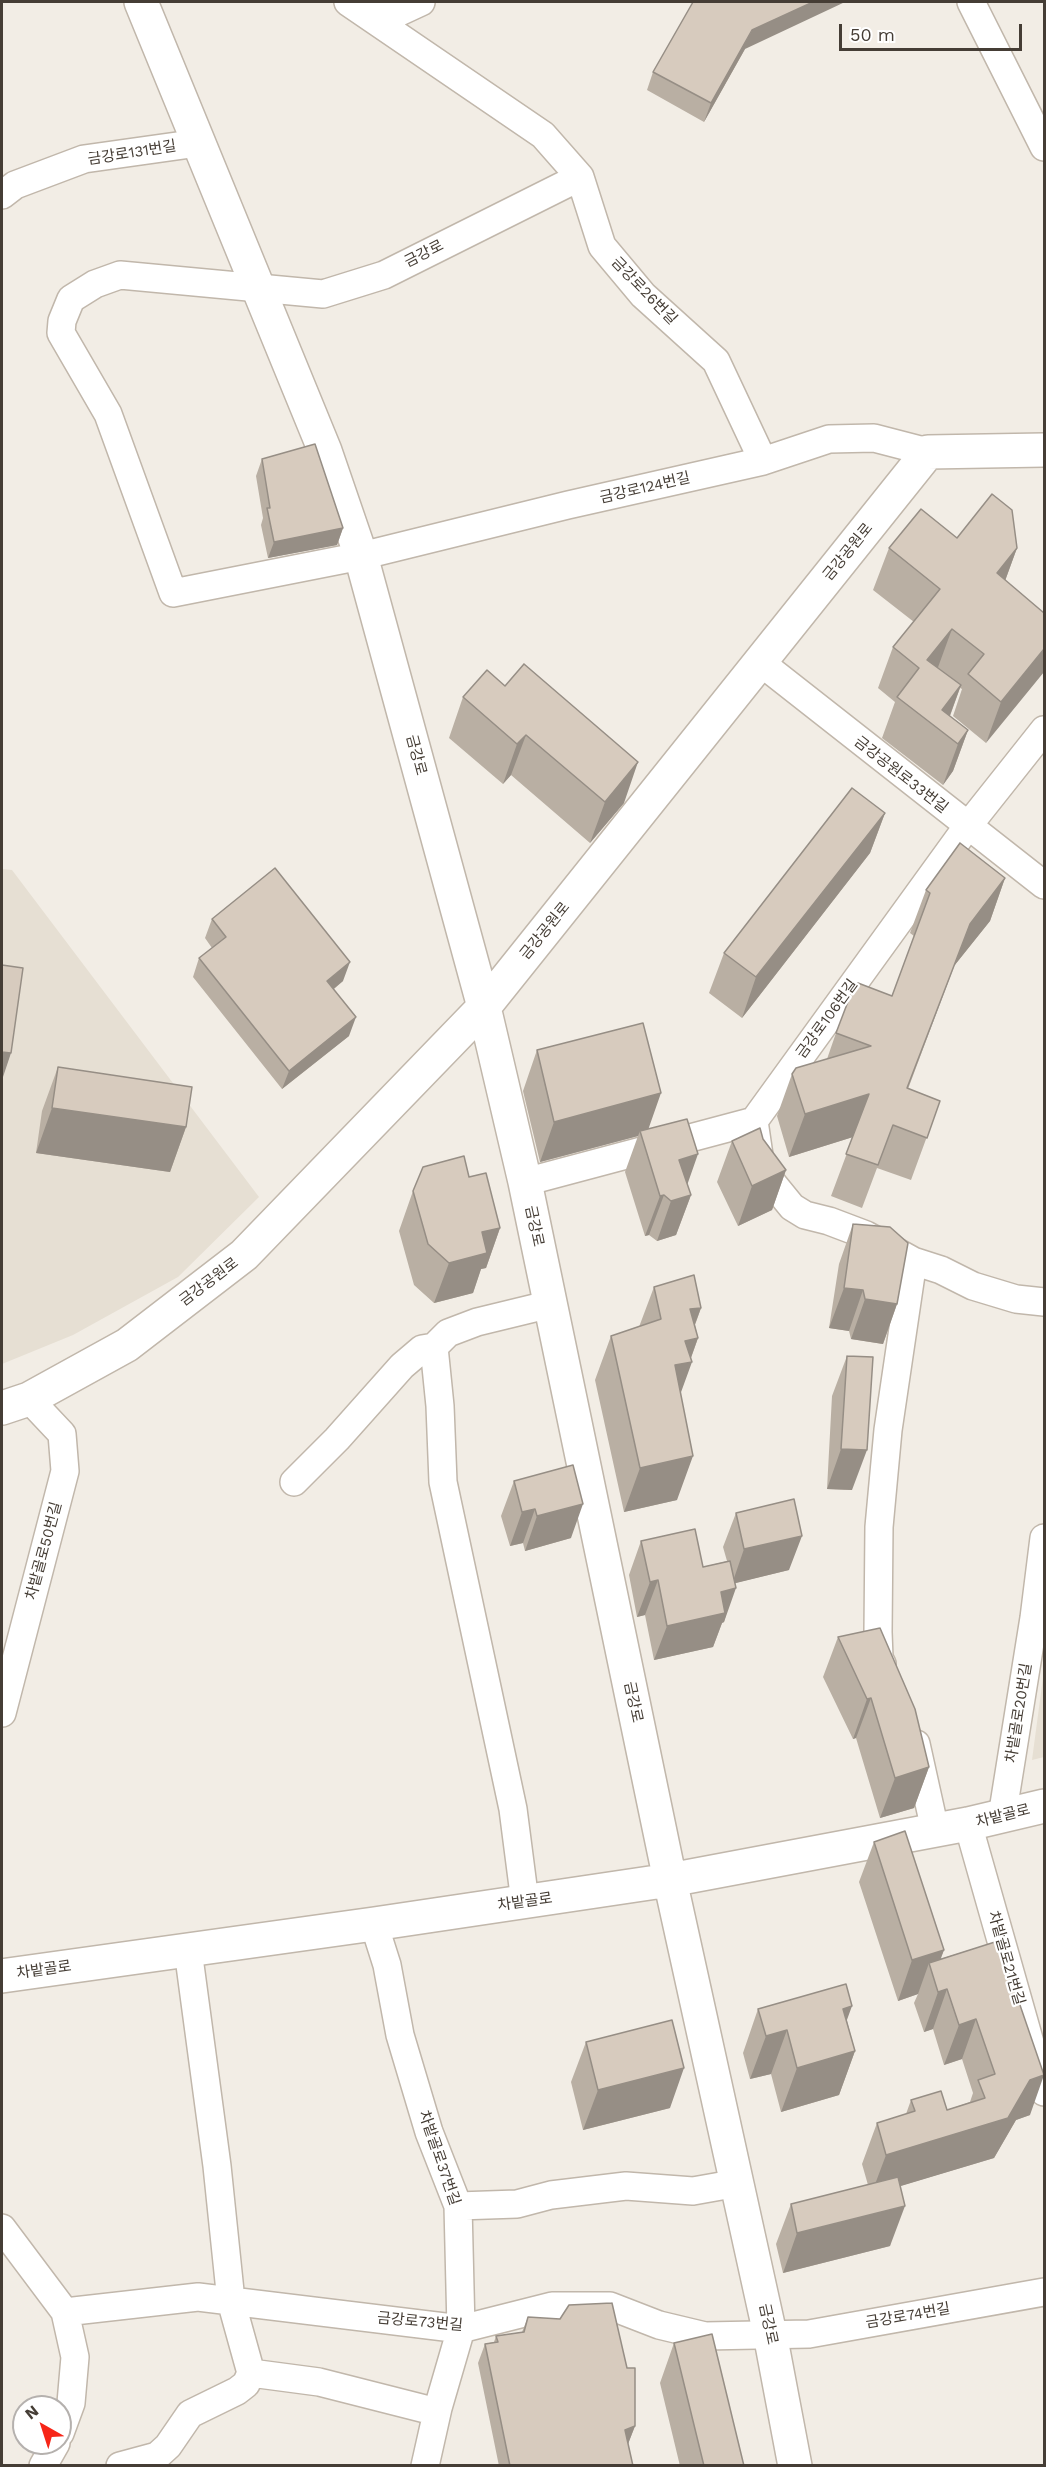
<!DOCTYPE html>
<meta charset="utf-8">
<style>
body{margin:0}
#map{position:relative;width:1046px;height:2467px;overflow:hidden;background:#f2ede5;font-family:"Work Sans",sans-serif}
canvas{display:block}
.frame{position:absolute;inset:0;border:3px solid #453d35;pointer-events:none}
.north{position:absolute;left:12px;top:2395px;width:60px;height:60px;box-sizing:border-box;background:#fff;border:2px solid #b5b1ae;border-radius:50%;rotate:321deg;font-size:16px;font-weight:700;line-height:24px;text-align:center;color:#453d35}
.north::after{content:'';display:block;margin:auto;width:21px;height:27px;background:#f72618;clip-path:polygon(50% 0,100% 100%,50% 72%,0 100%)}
.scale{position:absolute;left:839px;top:24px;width:183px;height:27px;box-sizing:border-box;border:3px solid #453d35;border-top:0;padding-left:8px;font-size:18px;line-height:21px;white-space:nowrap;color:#453d35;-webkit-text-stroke:4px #fff;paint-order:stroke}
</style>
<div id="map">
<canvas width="1046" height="2467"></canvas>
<div class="frame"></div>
<div class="north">N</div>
<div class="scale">50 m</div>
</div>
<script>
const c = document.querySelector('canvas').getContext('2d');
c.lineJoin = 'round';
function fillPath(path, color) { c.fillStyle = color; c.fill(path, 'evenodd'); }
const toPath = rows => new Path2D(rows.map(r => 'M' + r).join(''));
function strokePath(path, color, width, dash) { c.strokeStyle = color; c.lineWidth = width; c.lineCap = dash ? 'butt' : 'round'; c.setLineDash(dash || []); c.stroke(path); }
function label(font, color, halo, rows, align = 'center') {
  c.font = font + ' "Work Sans","Noto Sans KR",sans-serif'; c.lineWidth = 4.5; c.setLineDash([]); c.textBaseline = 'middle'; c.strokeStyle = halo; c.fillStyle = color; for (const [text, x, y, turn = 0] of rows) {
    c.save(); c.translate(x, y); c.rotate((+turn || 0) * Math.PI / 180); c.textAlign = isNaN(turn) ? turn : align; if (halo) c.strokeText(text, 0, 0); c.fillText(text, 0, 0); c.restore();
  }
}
const residential = toPath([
 [2,869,12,870,259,1197,178,1277,73,1335,2,1364],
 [1044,1670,1044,1757,1032,1760]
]);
const minor = toPath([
 [348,2,543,135,580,177,602,246,643,295,716,361,763,461],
 [971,2,1044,147],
 [378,8,378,22,421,2],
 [580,177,384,275,323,294,120,275,95,284,71,299,62,321,61,333,108,414,173,593,361,556,568,505,763,461,829,439,874,438,928,452],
 [2,195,15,185,84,159,198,143],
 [760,662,1044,885],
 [754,1121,761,1169,792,1207,805,1215,829,1221,866,1235,913,1261,888,1430,879,1527,878,1632,879,1658,882,1664],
 [525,1182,754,1121,967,827,1044,730],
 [913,1261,941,1270,973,1286,1016,1299,1044,1302],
 [434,1347,448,1333,477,1322,551,1304],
 [294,1482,337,1439,402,1366,422,1349,434,1347,440,1406,443,1482,513,1809,525,1902],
 [2,1713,65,1471,62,1434,29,1399],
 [916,1744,935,1830],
 [1002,1817,1034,1618,1044,1538],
 [968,1824,1044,2092],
 [374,1924,387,1965,400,2035,429,2132,458,2206,461,2329,438,2408,425,2466],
 [188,1950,217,2166,231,2301,251,2373,319,2382,437,2412],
 [458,2206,517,2204,551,2195,626,2186,693,2191,738,2183],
 [2,2228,65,2312,75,2357,71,2403,60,2433],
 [65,2312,198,2297,461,2329,552,2306,610,2306,659,2325,705,2336,809,2334,1044,2292],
 [43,2466,56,2443],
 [120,2466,157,2456,168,2446,190,2414,237,2391,246,2384,251,2373]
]);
const tertiary = toPath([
 [141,2,325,451,361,556,484,1007,525,1182,670,1880,770,2334,795,2466],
 [2,1408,29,1399,127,1345,244,1255,484,1007,928,452,1044,450],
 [2,1976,374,1924,670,1880,968,1824,1044,1806]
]);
const wall = toPath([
 [745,49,704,122,647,90,653,72],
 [262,459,343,528,337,545,268,558,261,525,263,518,256,476],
 [957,538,1017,548,1005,581,1044,613,986,743,953,716,962,689,960,688,950,716,968,730,953,771,943,785,882,738,895,702,878,688,893,647,914,622,873,590,889,548],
 [505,686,624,803,590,843,511,775,503,784,449,738,463,697],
 [885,813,870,853,742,1018,709,993,724,953],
 [1005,878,990,921,954,966,908,1089,940,1101,911,1180,877,1168,862,1208,831,1196,853,1137,789,1157,777,1116,792,1074,827,1059,836,1033,892,996,914,936,910,933,926,890],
 [212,919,343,981,334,989,349,1036,282,1089,193,977,199,958,212,948,205,938],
 [537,1050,648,1129,687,1184,691,1195,676,1235,657,1241,649,1235,645,1236,625,1172,638,1136,540,1162,523,1091],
 [58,1067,186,1127,170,1172,36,1153,42,1111],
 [763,1139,786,1170,772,1210,738,1226,717,1182,732,1141],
 [469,1177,500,1228,486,1268,481,1269,473,1293,434,1303,414,1285,399,1231,413,1191],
 [853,1224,897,1304,883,1344,851,1339,849,1331,829,1328,839,1264],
 [654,1287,701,1308,695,1325,698,1338,691,1358,680,1394,677,1500,624,1512,595,1380,611,1336,639,1327],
 [847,1356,852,1490,827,1489,832,1396],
 [514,1481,571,1538,525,1551,523,1543,510,1546,501,1516],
 [736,1513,789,1570,735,1583,724,1622,722,1623,713,1647,654,1660,645,1615,637,1617,629,1575,641,1541,703,1567,727,1561,723,1547],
 [838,1637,929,1767,914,1808,880,1818,856,1738,853,1739,823,1677],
 [874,1842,944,1950,940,1959,998,1941,1030,2115,1016,2120,994,2158,900,2186,890,2246,783,2273,776,2244,791,2204,868,2185,862,2164,877,2123,906,2114,911,2100,947,2110,970,2102,973,2093,962,2059,944,2065,933,2029,924,2032,914,2003,918,1994,898,2001,859,1882],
 [758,2009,847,2021,855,2051,839,2095,781,2112,771,2074,750,2079,743,2053],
 [586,2042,670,2108,583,2130,571,2082],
 [528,2317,635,2426,628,2444,633,2466,499,2466,478,2363,485,2344,494,2342,496,2336,522,2332],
 [674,2343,744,2466,680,2466,660,2383]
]);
const shadedWall = toPath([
 [813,2,845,2,745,49,704,122,711,103,752,30],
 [343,528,337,545,268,558,274,542],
 [1017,548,1002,589,997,573],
 [952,629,937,670,927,660],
 [1044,649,1044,672,986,743,1001,702],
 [961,685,946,726,942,710],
 [968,730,953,771,943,785,958,744],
 [526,735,511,775,503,784,517,744],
 [638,762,624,803,590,843,605,802],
 [885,813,870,853,742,1018,756,977],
 [1005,878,990,921,954,966,892,1131,970,924],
 [350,962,343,981,320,1000,327,981],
 [356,1017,349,1036,282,1089,289,1071],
 [2,1052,11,1053,2,1080],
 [661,1093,647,1133,640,1131,638,1136,540,1162,554,1122],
 [869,1094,853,1137,789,1157,805,1114],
 [52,1108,186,1127,170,1172,36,1153],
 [698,1154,684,1194,679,1160],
 [786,1170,772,1210,738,1226,752,1186],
 [664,1195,649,1235,645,1236,660,1196],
 [691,1195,676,1235,657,1241,671,1201],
 [500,1228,486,1268,481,1269,473,1293,434,1303,449,1263,482,1232],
 [844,1288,863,1290,849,1331,829,1328],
 [865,1299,897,1304,883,1344,851,1339],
 [701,1308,689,1340,698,1338,689,1363,692,1362,676,1406,659,1409,690,1309],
 [841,1449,867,1450,852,1490,827,1489],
 [693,1456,677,1500,624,1512,640,1468],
 [583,1504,571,1538,525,1551,537,1516],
 [535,1509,523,1543,510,1546,522,1512],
 [802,1536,789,1570,732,1584,744,1549],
 [658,1580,645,1615,637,1617,650,1582],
 [736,1588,724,1622,722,1623,713,1647,654,1660,667,1626,721,1592],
 [871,1698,856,1738,853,1739,867,1699],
 [929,1767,914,1808,880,1818,895,1778],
 [944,1950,934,1977,929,1963,918,1994,898,2001,912,1960],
 [947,1989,933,2029,924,2032,938,1992],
 [852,2006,836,2050,843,2009],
 [976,2019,962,2059,944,2065,959,2025],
 [787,2030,771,2074,750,2079,766,2036],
 [855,2051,839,2095,781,2112,797,2068],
 [684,2068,670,2108,583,2130,598,2090],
 [1044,2075,1030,2115,1016,2120,994,2158,871,2195,886,2155,1030,2080],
 [905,2206,890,2246,783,2273,797,2233],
 [635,2426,628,2444,625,2430]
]);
const building = toPath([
 [693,2,813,2,752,30,711,103,653,72,693,2],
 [315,444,343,528,274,542,267,508,270,508,262,459,315,444],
 [992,494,1012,510,1017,548,997,573,1044,613,1044,649,1001,702,968,674,984,654,952,629,927,660,961,685,942,710,968,730,958,744,897,697,919,668,893,647,940,589,889,548,921,509,957,538,992,494],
 [524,664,638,762,605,802,526,735,517,744,463,697,487,670,505,686,524,664],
 [852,788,885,813,756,977,724,953,852,788],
 [960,843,1005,878,970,924,907,1088,940,1101,927,1138,893,1125,878,1165,846,1154,869,1094,805,1114,792,1074,796,1068,871,1046,836,1033,852,991,858,983,892,996,930,893,926,890,960,843],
 [275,868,350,962,327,981,356,1017,289,1071,199,958,226,937,212,919,275,868],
 [2,965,23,968,11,1053,2,1052,2,965],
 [643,1023,661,1093,554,1122,537,1050,643,1023],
 [58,1067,192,1087,186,1127,52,1108,58,1067],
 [687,1119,698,1154,679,1160,691,1195,671,1201,664,1195,660,1196,640,1131,687,1119],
 [760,1128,763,1139,786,1170,752,1186,732,1141,760,1128],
 [464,1156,469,1177,486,1173,500,1228,482,1232,487,1253,449,1263,428,1244,413,1191,423,1167,464,1156],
 [853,1224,890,1227,908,1243,897,1304,865,1299,863,1290,844,1288,853,1224],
 [694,1275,701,1308,690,1309,698,1338,685,1341,692,1362,675,1365,693,1456,640,1468,611,1336,661,1319,654,1287,694,1275],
 [847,1356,873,1357,867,1450,841,1449,847,1356],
 [573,1465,583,1504,537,1516,535,1509,522,1512,514,1481,573,1465],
 [794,1499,802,1536,744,1549,736,1513,794,1499],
 [695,1529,703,1567,730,1561,736,1588,721,1592,725,1613,667,1626,658,1580,650,1582,641,1541,695,1529],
 [880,1628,915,1709,929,1767,895,1778,871,1698,867,1699,838,1637,880,1628],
 [905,1831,944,1950,912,1960,874,1842,905,1831],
 [998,1941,1044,2075,1030,2080,1008,2118,886,2155,877,2123,915,2111,911,2100,941,2091,947,2110,985,2098,978,2080,995,2074,976,2019,959,2025,947,1989,938,1992,929,1963,998,1941],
 [846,1984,852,2006,843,2009,855,2051,797,2068,787,2030,766,2036,758,2009,846,1984],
 [672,2020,684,2068,598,2090,586,2042,672,2020],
 [898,2177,905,2206,797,2233,791,2204,898,2177],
 [612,2303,627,2368,635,2368,635,2426,625,2430,633,2466,510,2466,485,2344,498,2342,496,2336,524,2332,528,2317,560,2319,569,2305,612,2303],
 [712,2334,744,2466,704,2466,674,2343,712,2334]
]);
const streetNames = [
 ["금강로131번길",132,153,-9],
 ["금강로",424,254,-27],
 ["금강로26번길",644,291,46],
 ["금강로124번길",645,488,-13],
 ["금강공원로",848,552,-51],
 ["금강로",416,755,75],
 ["금강공원로33번길",901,775,38],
 ["금강공원로",545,931,-51],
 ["금강로106번길",827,1019,-54],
 ["금강로",534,1226,78],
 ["금강공원로",209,1282,-37],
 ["차밭골로50번길",44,1551,-75],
 ["금강로",633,1702,78],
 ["차밭골로20번길",1019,1713,-81],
 ["차밭골로",1003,1816,-14],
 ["차밭골로",525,1902,-8],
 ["차밭골로21번길",1006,1958,74],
 ["차밭골로",44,1970,-8],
 ["차밭골로37번길",439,2158,71],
 ["금강로74번길",908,2316,-10],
 ["금강로73번길",420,2322,5],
 ["금강로",768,2324,78]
];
fillPath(residential, '#e6dfd3');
strokePath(minor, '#c1b7ab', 30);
strokePath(tertiary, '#c1b7ab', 36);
strokePath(minor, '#fff', 27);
strokePath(tertiary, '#fff', 33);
fillPath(wall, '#b9afa3');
fillPath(shadedWall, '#968e85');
fillPath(building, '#d7cbbe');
strokePath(building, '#968e85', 1.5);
label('15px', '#453d35', '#fff', streetNames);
</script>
